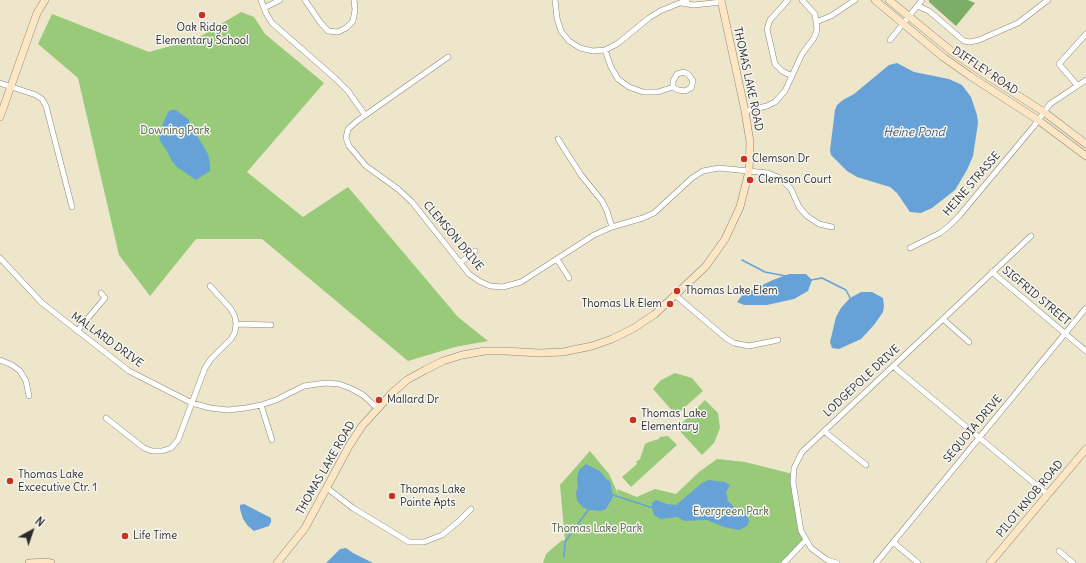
<!DOCTYPE html>
<style>
body{margin:0}
#map{position:relative;width:1086px;height:563px;overflow:hidden;background:#ede6cb;font-family:Delius,sans-serif}
canvas{display:block}
.north{position:absolute;left:12px;top:511px;width:40px;height:40px;-webkit-text-stroke:3px #f6f6f2;paint-order:stroke;rotate:40deg;font-size:11px;font-weight:700;line-height:16px;text-align:center;color:#2b2b2b}
.north::after{content:'';display:block;margin:auto;width:14px;height:18px;background:#2b2b2b;clip-path:polygon(50% 0,100% 100%,50% 72%,0 100%)}
</style>
<div id="map">
<canvas width="1086" height="563"></canvas>
<div class="north">N</div>
</div>
<script>
const c = document.querySelector('canvas').getContext('2d');
c.lineJoin = 'round';
function fillPath(path, color) { c.fillStyle = color; c.fill(path, 'evenodd'); }
const toPath = rows => new Path2D(rows.map(r => 'M' + r).join(''));
function strokePath(path, color, width, dash) { c.strokeStyle = color; c.lineWidth = width; c.lineCap = dash ? 'butt' : 'round'; c.setLineDash(dash || []); c.stroke(path); }
function label(font, color, halo, rows, align = 'center') {
  c.font = font + ' Delius,sans-serif'; c.lineWidth = 3; c.setLineDash([]); c.textBaseline = 'middle'; c.strokeStyle = halo; c.fillStyle = color; for (const [text, x, y, turn = 0] of rows) {
    c.save(); c.translate(x, y); c.rotate((+turn || 0) * Math.PI / 180); c.textAlign = isNaN(turn) ? turn : align; if (halo) c.strokeText(text, 0, 0); c.fillText(text, 0, 0); c.restore();
  }
}
const green = toPath([
 [241,12,254,17,265,34,324,83,247,172,303,217,348,187,458,317,488,341,455,347,408,361,262,239,196,239,150,296,119,255,78,78,38,44,52,14,149,52,196,39],
 [675,373,692,378,703,391,676,415,653,389,661,380],
 [705,400,718,413,720,428,714,443,702,455,677,428],
 [668,436,677,445,631,487,622,477,637,464,636,462,640,459,645,444,649,442,659,439,660,437],
 [590,451,609,474,619,496,617,489,637,497,655,489,676,494,699,472,717,459,745,462,793,474,801,531,806,540,785,563,543,563,546,554,561,541,565,540,560,485]
]);
const forest = toPath([
 [929,0,968,0,975,3,956,26,929,2]
]);
const water = toPath([
 [897,63,914,72,949,79,962,85,971,97,977,115,978,123,973,156,967,170,955,190,932,208,921,213,910,212,897,193,890,187,857,177,847,171,831,155,830,150,835,110,837,105,843,100,854,94,889,65],
 [171,110,176,110,188,119,191,126,208,154,210,163,210,171,196,180,177,167,172,161,167,151,160,141,159,133,168,112],
 [789,274,806,274,812,280,808,291,794,299,767,305,744,305,737,302,743,294,773,280],
 [861,292,872,292,883,298,884,306,883,312,874,325,861,339,839,349,832,348,830,342,836,317,841,308,850,298],
 [586,464,600,471,607,480,610,481,613,497,606,509,601,511,590,510,584,508,577,501,576,492,578,488,577,479,579,470],
 [709,480,725,482,730,485,726,492,728,501,734,507,747,515,749,521,747,526,739,530,724,527,707,520,685,521,677,517,661,519,654,515,652,508,652,503,656,500,667,504,676,505,702,483],
 [244,504,271,518,271,522,269,526,254,531,248,526,243,519,240,509,240,505],
 [346,548,353,553,373,563,326,563,340,549]
]);
const stream = toPath([
 [742,260,765,272,786,276],
 [811,280,822,278,846,290,850,298],
 [610,494,653,508],
 [564,557,565,542,580,521,589,509]
]);
const street = toPath([
 [261,0,266,13,272,23,336,79,348,91,365,115],
 [305,0,320,22,328,31,338,32,346,28,353,21,355,10,354,0],
 [555,0,557,18,561,31,569,41,580,48,593,51,605,50,617,44,649,18,660,11,687,0],
 [788,0,770,20,767,29,775,64,782,71,792,76],
 [681,3,694,5,721,2],
 [918,6,929,11,964,41,970,42,979,40,1018,23,1048,0],
 [264,8,280,0],
 [816,22,831,16,855,0],
 [890,40,922,0],
 [605,50,611,67,618,79,629,87,643,92,658,92,673,87,678,90,685,91,691,88,693,81,689,75,684,72,677,74,673,81,673,87],
 [448,57,357,121,348,129,346,138,349,146,366,166,398,189,412,202,469,274,479,281,490,286,503,287,521,282,594,235,612,227,643,218,654,213,692,178,703,171,719,168,768,173,780,178,791,189,799,207,807,216,819,224,832,227],
 [0,83,36,95,42,99,46,106,72,207],
 [1077,85,1059,64,1086,34],
 [745,111,767,106,775,102,785,91,802,54,814,38,817,30,815,14,802,0],
 [558,139,581,175,602,201,607,211,612,227],
 [910,248,940,233,949,226,959,216,1034,126,1050,104,1086,80],
 [0,258,42,303,129,371,192,403,210,408,228,410,246,408,261,405,276,400,304,386,325,383,339,384,352,389,363,395,377,408],
 [557,259,569,278],
 [460,263,475,251],
 [992,272,1086,351],
 [675,295,727,339,734,343,749,346,778,340],
 [943,319,969,342],
 [236,324,271,325],
 [77,331,105,298,101,293],
 [0,360,12,365,20,371,26,381,29,396],
 [893,366,1047,494],
 [261,405,272,440],
 [106,418,144,448,152,451,162,451,171,448,178,440,205,368,211,359,231,339,235,332,236,324,235,317,231,309,210,286],
 [824,431,866,465],
 [327,488,353,508,409,542,424,542,442,535,458,522,471,509],
 [893,542,918,563],
 [1059,551,1073,563],
 [784,563,806,540],
 [837,563,827,560,811,548,801,531,793,482,794,468,802,452,1031,236],
 [876,563,1086,308]
]);
const secondary = toPath([
 [875,0,943,57,970,76,1038,120,1086,156],
 [889,0,955,54,989,77,1044,112,1086,144],
 [0,117,37,13,45,0],
 [29,563,46,562,51,563],
 [277,563,305,528,349,446,362,426,392,393,407,380,425,370,443,361,462,355,485,351,505,351,539,353,563,352,592,346,612,339,634,328,655,314,706,266,725,239,740,207,749,171,750,142,745,111,721,0],
 [990,563,1086,449]
]);
const markers = [
 [202,15,4,"#c8321e"],
 [744,159,4,"#c8321e"],
 [750,180,4,"#c8321e"],
 [677,291,4,"#c8321e"],
 [670,304,4,"#c8321e"],
 [379,400,4,"#c8321e"],
 [633,420,4,"#c8321e"],
 [10,481,4,"#c8321e"],
 [392,496,4,"#c8321e"],
 [125,536,4,"#c8321e"]
];
const poiNames = [
 ["Oak Ridge",202,28,"center"],
 ["Elementary School",202,41,"center"],
 ["Clemson Dr",752,159],
 ["Clemson Court",758,180],
 ["Thomas Lake Elem",685,291],
 ["Thomas Lk Elem",662,304,"right"],
 ["Mallard Dr",387,400],
 ["Thomas Lake",641,414],
 ["Elementary",641,427],
 ["Thomas Lake",18,475],
 ["Excecutive Ctr. 1",18,488],
 ["Thomas Lake",400,490],
 ["Pointe Apts",400,503],
 ["Life Time",133,536]
];
const streetNames = [
 ["DIFFLEY ROAD",985,71,34],
 ["THOMAS LAKE ROAD",748,79,78],
 ["HEINE STRASSE",972,184,-49],
 ["CLEMSON DRIVE",453,236,50],
 ["SIGFRID STREET",1036,296,40],
 ["MALLARD DRIVE",107,340,36],
 ["LODGEPOLE DRIVE",862,381,-43],
 ["SEQUOIA DRIVE",973,429,-50],
 ["THOMAS LAKE ROAD",326,468,-60],
 ["PILOT KNOB ROAD",1030,499,-50]
];
const parkNames = [
 ["Downing Park",175,131],
 ["Evergreen Park",731,512],
 ["Thomas Lake Park",597,529]
];
const waterNames = [
 ["Heine Pond",914,133]
];
fillPath(green, '#98ca79');
fillPath(forest, '#7aae69');
fillPath(water, '#66a2d7');
strokePath(stream, '#66a2d7', 1.5);
strokePath(street, '#8c887b', 6);
strokePath(secondary, '#8c887b', 8);
strokePath(street, '#fff', 5);
strokePath(secondary, '#fce6c4', 7);
for (const [x, y, r, color] of markers) { const dot = new Path2D(); dot.arc(x, y, r, 0, 2 * Math.PI); c.fillStyle = color; c.fill(dot); strokePath(dot, '#f6f6f2', 1.5); }
label('11px', '#2b2b2b', '#f6f6f2', poiNames, 'left');
label('11px', '#2b2b2b', '#f6f6f2', streetNames);
label('11px', '#4c5b42', '#f6f6f2', parkNames);
label('italic 12px', '#435b70', '#f6f6f2', waterNames);
</script>
